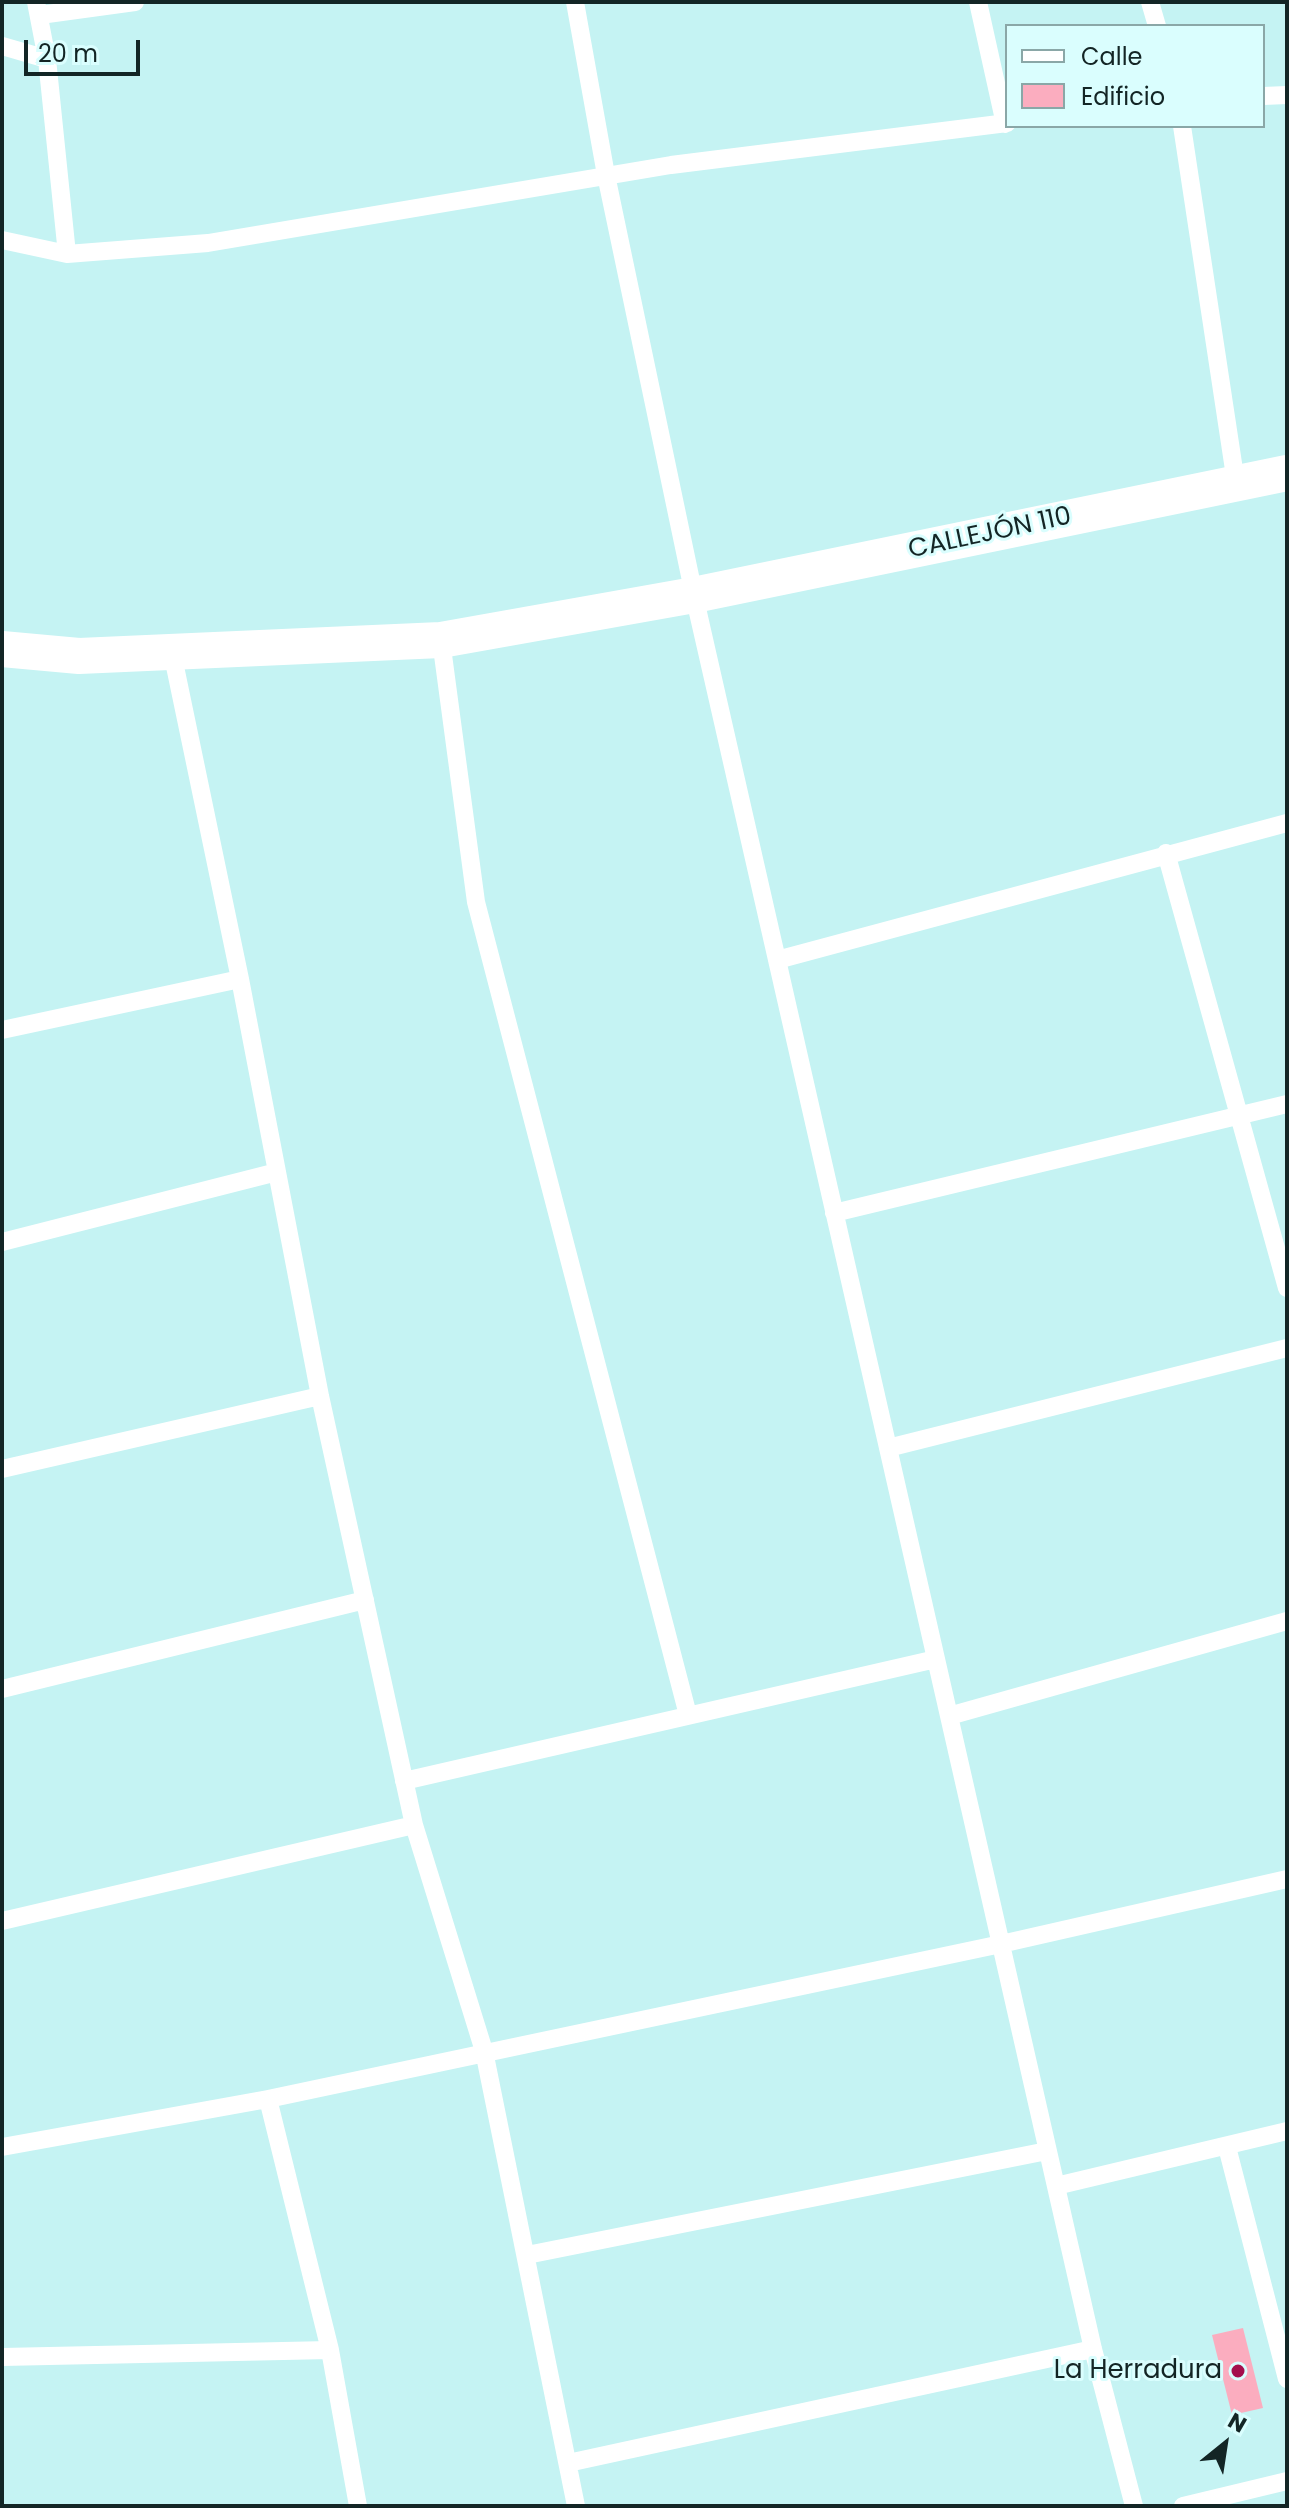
<!DOCTYPE html>
<meta charset="utf-8">
<style>
body{margin:0}
#map{position:relative;width:1289px;height:2508px;overflow:hidden;background:#c5f3f3;font-family:Poppins,sans-serif}
canvas{display:block}
.frame{position:absolute;inset:0;border:4px solid #132525;pointer-events:none}
.legend{position:absolute;left:1005px;top:24px;width:260px;height:104px;box-sizing:border-box;background:#dafefe;border:2px solid #8aa7a7;margin:0;padding:10px 14px;list-style:none;font-size:24px;color:#132525}
.legend li{display:flex;align-items:center;gap:16px;height:40px}
.legend b{width:40px;border:2px solid #8aa7a7}
.north{position:absolute;left:1185px;top:2404px;width:80px;height:80px;-webkit-text-stroke:6px #dafefe;paint-order:stroke;rotate:30deg;font-size:22px;font-weight:700;line-height:32px;text-align:center;color:#132525}
.north::after{content:'';display:block;margin:auto;width:28px;height:36px;background:#132525;clip-path:polygon(50% 0,100% 100%,50% 72%,0 100%)}
.scale{position:absolute;left:24px;top:40px;width:116px;height:36px;box-sizing:border-box;border:4px solid #132525;border-top:0;padding-left:10px;font-size:24px;line-height:28px;white-space:nowrap;color:#132525;-webkit-text-stroke:6px #dafefe;paint-order:stroke}
</style>
<div id="map">
<canvas width="1289" height="2508"></canvas>
<div class="frame"></div>
<ul class="legend">
<li><b style="height:10px;background:#fff"></b>Calle</li>
<li><b style="height:22px;background:#fbadbf"></b>Edificio</li>
</ul>
<div class="north">N</div>
<div class="scale">20 m</div>
</div>
<script>
const c = document.querySelector('canvas').getContext('2d');
c.lineJoin = 'round';
function fillPath(path, color) { c.fillStyle = color; c.fill(path, 'evenodd'); }
const toPath = rows => new Path2D(rows.map(r => 'M' + r).join(''));
function strokePath(path, color, width, dash) { c.strokeStyle = color; c.lineWidth = width; c.lineCap = dash ? 'butt' : 'round'; c.setLineDash(dash || []); c.stroke(path); }
function label(font, color, halo, rows, align = 'center') {
  c.font = font + ' Poppins,sans-serif'; c.lineWidth = 6; c.setLineDash([]); c.textBaseline = 'middle'; c.strokeStyle = halo; c.fillStyle = color; for (const [text, x, y, turn = 0] of rows) {
    c.save(); c.translate(x, y); c.rotate((+turn || 0) * Math.PI / 180); c.textAlign = isNaN(turn) ? turn : align; if (halo) c.strokeText(text, 0, 0); c.fillText(text, 0, 0); c.restore();
  }
}
const building = toPath([
 [1243,2328,1263,2408,1232,2415,1212,2335]
]);
const service = toPath([
 [36,2,47,59,67,254],
 [575,2,606,175,694,595,1093,2349,1134,2506],
 [978,2,1005,124],
 [1150,2,1157,26],
 [40,15,135,2],
 [2,46,47,59],
 [1263,96,1287,95],
 [1182,126,1236,483],
 [2,240,67,254,208,243,671,165,1007,123],
 [441,640,476,902,688,1715],
 [172,652,240,979,320,1396,414,1825,484,2051,576,2506],
 [1166,853,1287,1288],
 [777,960,1287,823],
 [2,1030,240,979],
 [834,1213,1287,1104],
 [2,1242,277,1172],
 [888,1448,1287,1348],
 [2,1469,320,1396],
 [2,1689,365,1600],
 [949,1716,1287,1621],
 [404,1781,936,1659],
 [2,1921,414,1825],
 [268,2099,330,2350,358,2506],
 [2,2147,268,2099,1001,1944,1287,1879],
 [1227,2147,1287,2379],
 [1056,2186,1287,2131],
 [527,2255,1047,2151],
 [2,2357,330,2350],
 [568,2463,1093,2349],
 [1183,2506,1287,2481]
]);
const minor = toPath([
 [2,649,79,656,441,640,694,595,1287,473]
]);
const markers = [
 [1238,2371,8,"#a40f4d"]
];
const streetNames = [
 ["CALLEJÓN 110",990,534,-12]
];
const poiNames = [
 ["La Herradura",1222,2371]
];
fillPath(building, '#fbadbf');
strokePath(service, '#fff', 18);
strokePath(minor, '#fff', 36);
for (const [x, y, r, color] of markers) { const dot = new Path2D(); dot.arc(x, y, r, 0, 2 * Math.PI); c.fillStyle = color; c.fill(dot); strokePath(dot, '#dafefe', 3); }
label('26px', '#132525', '#dafefe', streetNames);
label('26px', '#132525', '#dafefe', poiNames, 'right');
</script>
